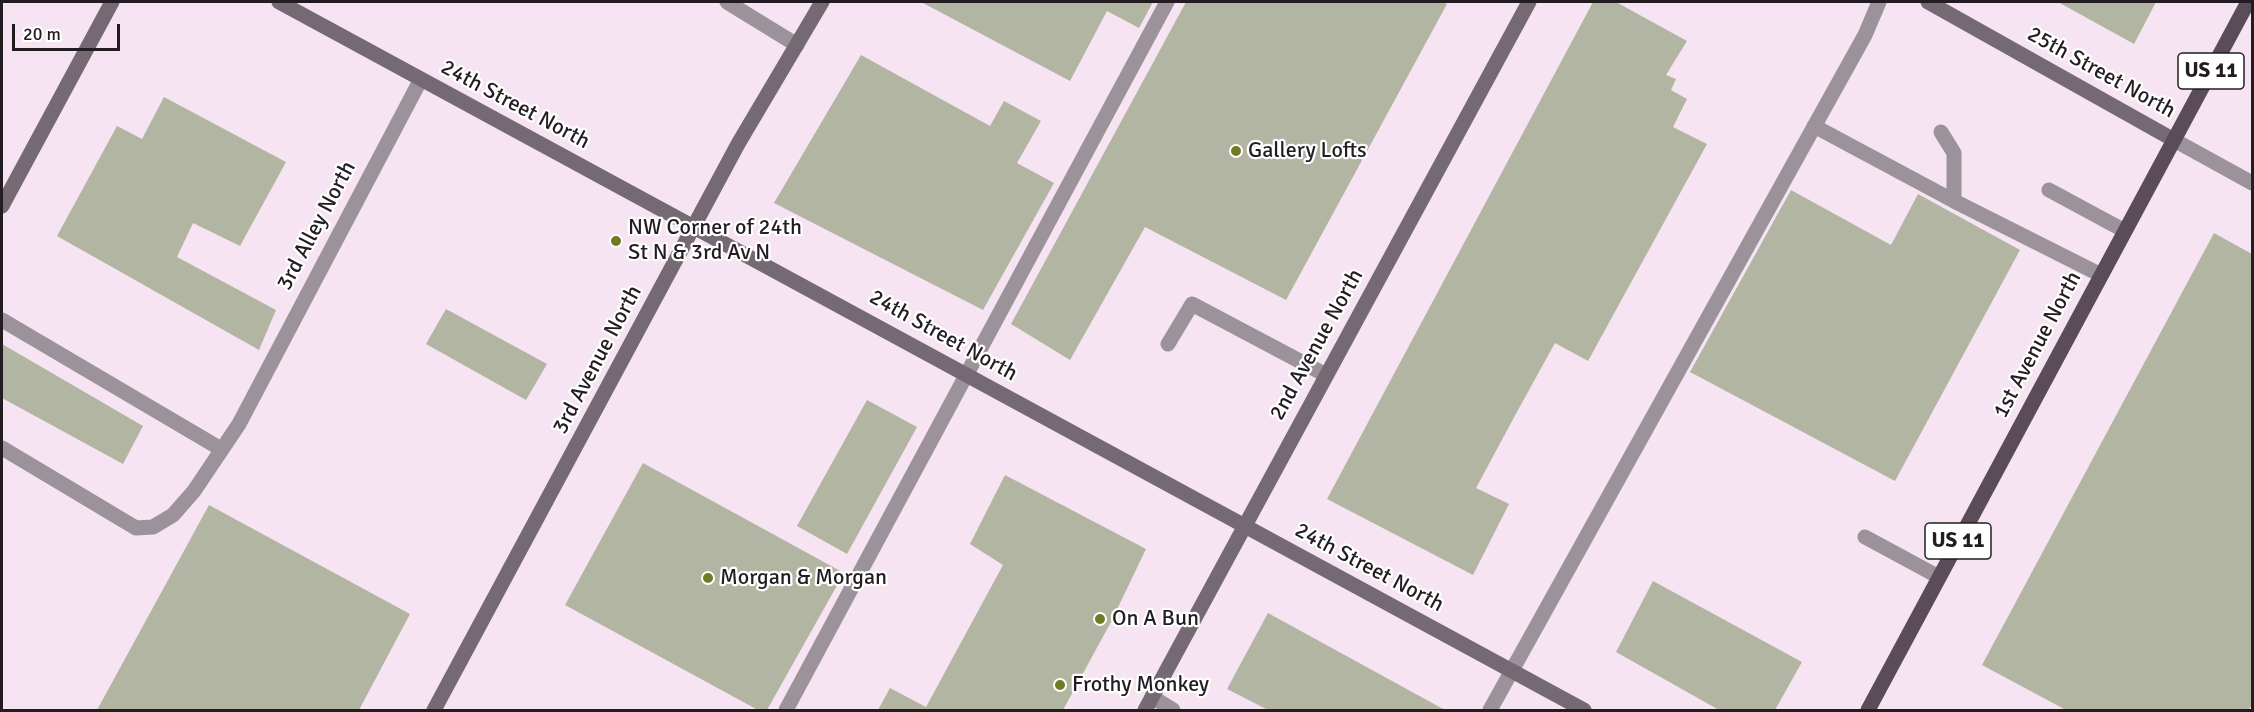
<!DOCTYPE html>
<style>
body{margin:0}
#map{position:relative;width:2254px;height:712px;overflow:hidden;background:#f6e4f3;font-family:Signika,sans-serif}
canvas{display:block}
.frame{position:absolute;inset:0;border:3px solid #231d22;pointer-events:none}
.scale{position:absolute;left:12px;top:24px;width:108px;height:27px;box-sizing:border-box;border:3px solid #231d22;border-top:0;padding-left:8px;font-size:18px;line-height:21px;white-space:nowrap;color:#231d22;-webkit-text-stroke:4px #fff;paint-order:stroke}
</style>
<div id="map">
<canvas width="2254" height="712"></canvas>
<div class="frame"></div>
<div class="scale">20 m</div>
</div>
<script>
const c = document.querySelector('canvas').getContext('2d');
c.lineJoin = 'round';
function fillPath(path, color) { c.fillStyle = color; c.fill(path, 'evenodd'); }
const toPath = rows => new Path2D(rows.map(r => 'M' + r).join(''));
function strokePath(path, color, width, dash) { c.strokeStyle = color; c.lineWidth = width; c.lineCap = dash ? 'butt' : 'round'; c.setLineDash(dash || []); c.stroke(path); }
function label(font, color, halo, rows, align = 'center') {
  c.font = font + ' Signika,sans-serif'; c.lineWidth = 4.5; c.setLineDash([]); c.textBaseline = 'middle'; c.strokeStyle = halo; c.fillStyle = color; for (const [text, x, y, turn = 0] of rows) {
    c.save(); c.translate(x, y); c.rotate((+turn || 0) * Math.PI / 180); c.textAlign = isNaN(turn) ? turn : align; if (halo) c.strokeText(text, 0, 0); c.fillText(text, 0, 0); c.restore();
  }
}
const building = toPath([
 [921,2,1153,2,1139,28,1107,11,1070,81],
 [1186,2,1442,2,1447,4,1286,300,1145,227,1070,360,1011,324],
 [1593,2,1616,2,1687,41,1666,75,1676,79,1671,90,1687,99,1673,127,1707,144,1588,361,1555,343,1518,410,1476,488,1509,504,1473,575,1327,499],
 [2058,2,2156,2,2134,44],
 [861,55,990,126,1004,101,1041,121,1017,163,1054,183,983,310,774,203],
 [164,97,286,162,240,246,193,223,177,257,276,310,259,350,57,236,117,126,142,139],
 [1791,190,1891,245,1918,194,2020,250,1895,481,1690,372],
 [2214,233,2252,254,2252,704,2249,710,2066,710,1982,665],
 [446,309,547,364,526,400,426,344],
 [2,344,143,426,123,464,2,398],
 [867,400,917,427,847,554,797,526],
 [643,463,844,573,767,710,758,710,565,605],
 [1005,475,1146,549,1111,622,1063,710,878,710,890,688,926,707,1003,565,970,544],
 [209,505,410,614,359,710,97,710],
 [1653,581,1802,662,1775,710,1719,710,1616,652],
 [1268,613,1445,710,1268,710,1227,689]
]);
const lane = toPath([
 [727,2,797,45],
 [1814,126,1954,201],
 [1941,132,1954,153,1954,201,2101,275],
 [2049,190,2125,231],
 [2,320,221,449],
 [1168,344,1192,304,1326,375],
 [2,448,136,528,153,527,173,515,194,491,239,424,420,81],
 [1865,537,1939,577],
 [1152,697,1173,710],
 [786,710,1167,2],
 [1490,710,1865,35,1879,2]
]);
const street = toPath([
 [2174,140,2252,183]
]);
const secondary = toPath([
 [279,2,1584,710],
 [1928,2,2174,140],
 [2,206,112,2],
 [434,710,738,144,822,2],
 [1145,710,1529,2]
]);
const primary = toPath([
 [1868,710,2248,2]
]);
const markers = [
 [1236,151,6,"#727a24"],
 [616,241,6,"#727a24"],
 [708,578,6,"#727a24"],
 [1100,619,6,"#727a24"],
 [1060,685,6,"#727a24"]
];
const shields = [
 [2211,71,66],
 [1958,541,66]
];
const shieldNames = [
 ["US 11",2211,71],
 ["US 11",1958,541]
];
const streetNames = [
 ["25th Street North",2101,73,29],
 ["24th Street North",515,105,28],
 ["3rd Alley North",317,226,-62],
 ["24th Street North",943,336,29],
 ["2nd Avenue North",1317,345,-61],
 ["1st Avenue North",2038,345,-62],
 ["3rd Avenue North",598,360,-62],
 ["24th Street North",1369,568,28]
];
const poiNames = [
 ["Gallery Lofts",1248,151],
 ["NW Corner of 24th",628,228],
 ["St N & 3rd Av N",628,253],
 ["Morgan & Morgan",720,578],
 ["On A Bun",1112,619],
 ["Frothy Monkey",1072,685]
];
fillPath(building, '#b2b5a1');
strokePath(lane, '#9b9399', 15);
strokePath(street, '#9b9399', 15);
strokePath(secondary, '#756a73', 15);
strokePath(primary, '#5a4d58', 15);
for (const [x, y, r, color] of markers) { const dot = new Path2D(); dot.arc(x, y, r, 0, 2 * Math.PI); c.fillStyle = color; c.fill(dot); strokePath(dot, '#fff', 2); }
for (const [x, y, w] of shields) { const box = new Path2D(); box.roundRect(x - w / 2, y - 18, w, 36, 4.5); c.fillStyle = '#fff'; c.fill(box); strokePath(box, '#231d22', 1.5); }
label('bold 21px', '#231d22', null, shieldNames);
label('22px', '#231d22', '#fff', streetNames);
label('22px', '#231d22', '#fff', poiNames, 'left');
</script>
